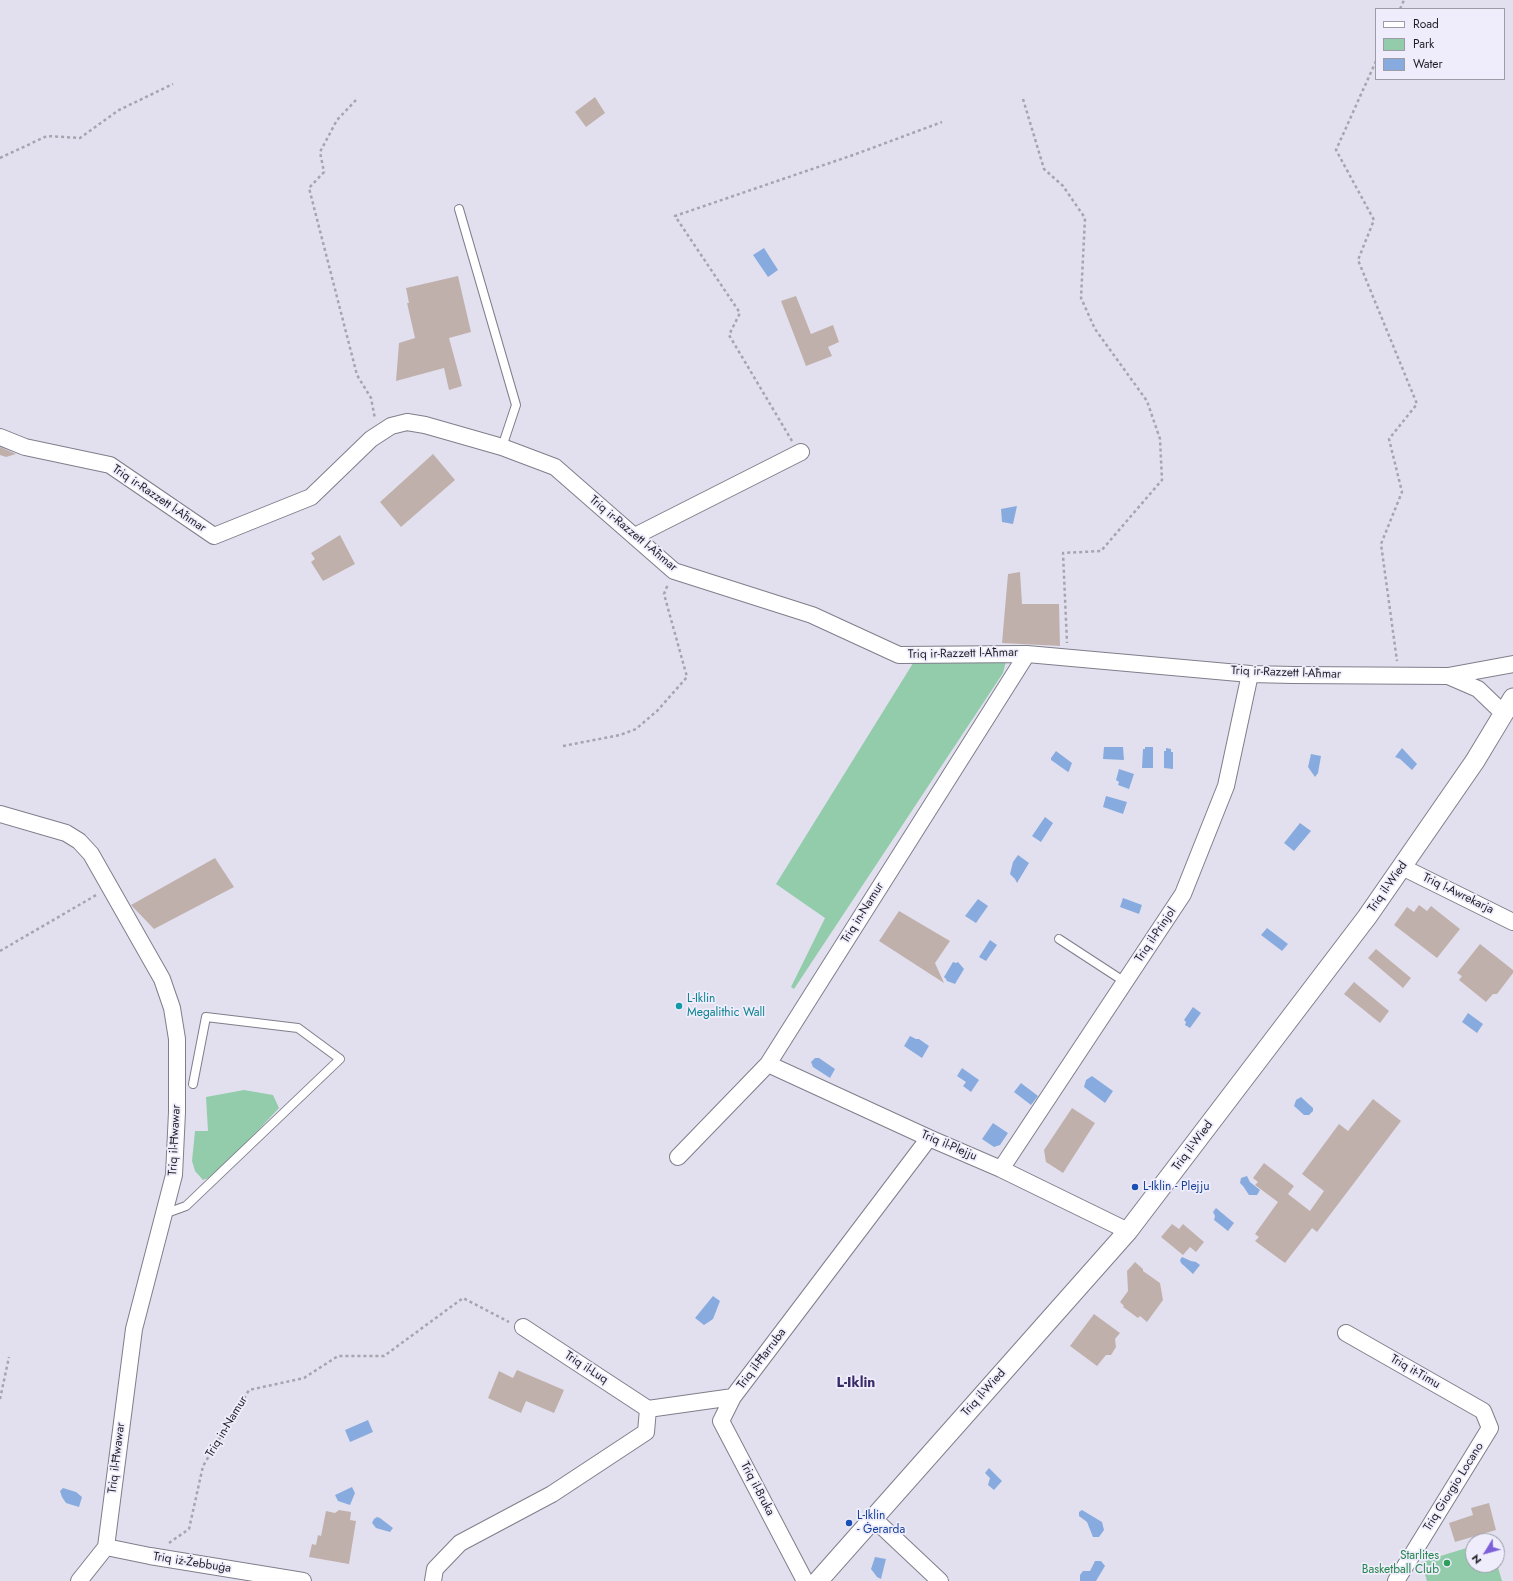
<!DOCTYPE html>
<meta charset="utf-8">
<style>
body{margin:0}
#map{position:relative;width:1513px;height:1581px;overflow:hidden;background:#e2e0ee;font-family:Jost,sans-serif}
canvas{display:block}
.legend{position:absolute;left:1375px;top:8px;width:130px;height:72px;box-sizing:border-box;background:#efedfc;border:1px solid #9c9ba6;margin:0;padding:5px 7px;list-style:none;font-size:12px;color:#201f25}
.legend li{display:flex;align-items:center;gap:8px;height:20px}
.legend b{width:20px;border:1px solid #9c9ba6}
.north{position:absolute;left:1465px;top:1533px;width:40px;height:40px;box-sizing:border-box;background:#efedfc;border:1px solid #9c9ba6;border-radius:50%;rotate:233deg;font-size:11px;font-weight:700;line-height:16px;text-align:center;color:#201f25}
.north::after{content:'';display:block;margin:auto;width:14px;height:18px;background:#7c5fd9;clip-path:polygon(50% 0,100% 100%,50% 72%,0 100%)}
</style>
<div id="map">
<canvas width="1513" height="1581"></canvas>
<ul class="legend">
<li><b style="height:5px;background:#fff"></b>Road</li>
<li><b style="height:11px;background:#92ccab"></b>Park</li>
<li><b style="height:11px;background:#88abdf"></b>Water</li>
</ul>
<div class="north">N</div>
</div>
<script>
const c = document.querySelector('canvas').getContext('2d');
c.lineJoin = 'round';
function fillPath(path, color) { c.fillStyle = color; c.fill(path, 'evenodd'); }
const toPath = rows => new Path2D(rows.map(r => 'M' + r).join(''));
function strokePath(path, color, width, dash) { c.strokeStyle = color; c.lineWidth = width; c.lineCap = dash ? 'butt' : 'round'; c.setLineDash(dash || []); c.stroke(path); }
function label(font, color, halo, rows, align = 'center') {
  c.font = font + ' Jost,sans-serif'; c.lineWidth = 3.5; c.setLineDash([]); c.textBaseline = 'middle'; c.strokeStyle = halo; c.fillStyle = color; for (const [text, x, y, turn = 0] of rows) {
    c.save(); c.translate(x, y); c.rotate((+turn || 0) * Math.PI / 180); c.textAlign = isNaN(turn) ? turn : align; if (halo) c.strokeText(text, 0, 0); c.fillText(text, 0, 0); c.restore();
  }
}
const green = toPath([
 [1007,658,1003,673,794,989,791,987,825,918,776,884,915,660,922,663],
 [244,1090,273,1095,279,1108,216,1175,203,1180,195,1171,192,1161,195,1131,208,1131,206,1097],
 [1473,1546,1473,1565,1497,1564,1502,1581,1427,1581,1421,1562]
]);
const water = toPath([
 [764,248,778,270,768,277,753,255],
 [1017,506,1013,524,1002,522,1001,509],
 [1104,747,1123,747,1124,760,1103,759],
 [1145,747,1153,747,1153,768,1142,768,1143,749,1145,749],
 [1166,748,1171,749,1171,752,1173,752,1173,769,1164,768,1164,751,1166,751],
 [1402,748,1417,764,1412,770,1400,759,1395,757],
 [1056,751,1072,763,1069,771,1068,772,1051,760,1051,758],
 [1311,754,1321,756,1318,773,1315,777,1308,767],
 [1119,769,1134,774,1129,789,1118,785,1119,782,1116,780],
 [1106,796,1127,802,1123,814,1103,807],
 [1045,817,1053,823,1041,842,1032,836],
 [1300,823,1311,831,1294,851,1284,843],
 [1018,855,1029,863,1017,883,1015,879,1010,874,1013,862],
 [1123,898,1142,905,1139,914,1120,907],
 [978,899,988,906,976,923,965,916],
 [1267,928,1288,944,1282,951,1261,935],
 [990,940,997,945,986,961,979,957],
 [953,962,956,963,958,962,964,969,955,984,947,981,946,979,944,977],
 [1193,1007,1201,1013,1190,1028,1185,1025,1186,1022,1184,1020],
 [1468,1013,1483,1024,1477,1033,1462,1022],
 [910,1036,916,1039,919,1039,929,1046,922,1058,904,1046],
 [815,1058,819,1058,835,1069,830,1078,813,1067,811,1062],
 [962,1068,979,1080,971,1092,963,1086,966,1082,957,1076],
 [1092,1076,1113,1091,1105,1103,1084,1087,1086,1080],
 [1021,1083,1038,1096,1031,1105,1014,1092],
 [1301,1097,1313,1108,1313,1111,1309,1115,1304,1115,1294,1106,1296,1100],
 [993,1123,1008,1133,1000,1145,994,1147,982,1139],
 [1247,1176,1250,1182,1260,1190,1257,1195,1249,1195,1243,1186,1240,1183,1241,1178],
 [1216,1208,1234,1223,1228,1231,1214,1220,1215,1216,1213,1212],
 [1182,1257,1191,1261,1196,1262,1200,1265,1193,1274,1181,1263,1180,1260],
 [713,1296,720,1301,713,1319,704,1325,695,1318],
 [368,1420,373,1432,350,1442,345,1430],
 [989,1468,1002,1481,994,1490,988,1485,990,1478,985,1473],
 [352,1487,355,1493,350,1505,338,1501,335,1495],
 [63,1488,76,1492,82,1497,79,1507,66,1503,62,1497,60,1491],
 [1082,1510,1102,1522,1104,1530,1099,1537,1093,1537,1087,1522,1079,1516,1079,1512],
 [377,1517,380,1518,393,1528,390,1532,376,1528,372,1523,374,1519],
 [875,1557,886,1559,881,1579,877,1577,871,1569],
 [1095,1561,1101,1561,1105,1566,1096,1581,1080,1581,1080,1575,1083,1571,1090,1571]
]);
const building = toPath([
 [595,97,605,113,586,127,575,112],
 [458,276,471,332,449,338,462,386,449,390,444,368,396,381,399,343,415,338,407,303,409,303,406,288],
 [796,296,811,334,833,325,839,342,828,347,832,356,806,366,781,301],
 [0,447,16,454,6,457,0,455],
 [433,454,455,480,401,527,380,502],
 [340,535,355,564,323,581,311,562,315,559,311,553],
 [1020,572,1022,604,1059,604,1060,646,1002,643,1008,574],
 [215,858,234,887,154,929,131,905],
 [1419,905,1427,911,1431,906,1460,929,1437,958,1394,925,1407,907,1414,912],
 [899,911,950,941,935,963,944,983,879,941],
 [1480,944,1513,970,1513,973,1497,994,1493,994,1486,1002,1459,980,1462,976,1457,973],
 [1376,949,1411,978,1403,988,1368,958],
 [1354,982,1389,1011,1380,1023,1344,994],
 [1373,1099,1401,1121,1317,1232,1312,1228,1285,1263,1255,1241,1259,1237,1255,1234,1278,1202,1255,1185,1258,1182,1253,1178,1264,1163,1294,1186,1288,1194,1310,1211,1324,1191,1302,1174,1339,1124,1348,1131],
 [1072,1108,1095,1123,1063,1173,1046,1162,1044,1150],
 [1172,1224,1179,1229,1183,1224,1204,1242,1196,1252,1190,1247,1183,1255,1161,1237],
 [1135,1262,1143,1269,1143,1271,1160,1283,1163,1300,1147,1322,1140,1316,1138,1318,1123,1307,1124,1306,1120,1302,1128,1291,1127,1271],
 [1094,1314,1120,1333,1115,1339,1116,1347,1111,1355,1106,1355,1097,1366,1070,1346],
 [517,1370,564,1390,554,1413,526,1401,521,1413,488,1398,499,1371,513,1378],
 [1489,1503,1496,1530,1455,1542,1449,1523,1473,1515,1471,1508],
 [339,1510,351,1512,350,1520,356,1521,349,1564,309,1557,312,1544,316,1545,318,1535,321,1536,326,1511,335,1513]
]);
const path = toPath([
 [1400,9,1404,0],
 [1376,61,1336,150,1374,220,1358,260,1417,404,1389,439,1402,492,1381,544,1397,661],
 [1023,99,1044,169,1063,186,1085,218,1081,298,1095,329,1147,401,1160,439,1162,480,1101,551,1063,553,1067,643],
 [356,100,337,120,320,152,324,172,309,188,357,375,371,398,375,419],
 [0,158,47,136,80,138,119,110,173,84],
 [792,441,729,335,740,313,675,216,856,154,942,122],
 [563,746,620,735,636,729,658,710,687,677,664,594,668,584],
 [0,951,98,894],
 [0,1399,9,1357],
 [169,1543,189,1529,203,1466,249,1390,304,1378,338,1356,384,1356,463,1298,509,1322]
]);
const service = toPath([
 [459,209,516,405,502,447],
 [1059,939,1125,982],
 [164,1214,186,1206,340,1059,298,1028,206,1017,193,1084]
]);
const minor = toPath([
 [0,437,25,447,110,465,214,536,311,497,371,439,391,426,407,422,425,425,502,447,555,467,674,571,812,615,899,655,1027,654,1250,674,1293,675,1448,676,1513,664],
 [635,536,801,452],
 [1448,676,1478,689,1503,713],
 [0,814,66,833,79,841,91,854,162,979,172,1008,177,1039,177,1112,174,1175,134,1329,106,1547,79,1581],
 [1402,867,1513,922],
 [768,1064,929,1138,1001,1169,1128,1231],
 [678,1157,768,1064,1027,654],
 [1001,1169,1183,894,1226,786,1250,674],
 [523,1327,648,1409],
 [1346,1333,1483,1411,1490,1428,1396,1581],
 [873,1518,940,1581],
 [106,1547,150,1556,303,1581],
 [433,1581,435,1569,460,1543,552,1494,646,1432,648,1409,733,1397],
 [805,1581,721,1421,733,1397,929,1138]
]);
const tertiary = toPath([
 [818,1581,1128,1231,1367,917,1475,761,1513,698]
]);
const markers = [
 [679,1006,4,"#0f9aa8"],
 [1135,1187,4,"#1a4fb4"],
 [849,1523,4,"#1a4fb4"],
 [1447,1563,4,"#2e9e5b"]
];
const streetNames = [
 ["Triq ir-Razzett l-Aħmar",159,499,34],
 ["Triq ir-Razzett l-Aħmar",633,534,40],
 ["Triq ir-Razzett l-Aħmar",963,654,-1],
 ["Triq ir-Razzett l-Aħmar",1286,673,2],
 ["Triq il-Wied",1388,887,-55],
 ["Triq l-Awrekarja",1458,894,26],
 ["Triq in-Namur",863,913,-58],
 ["Triq il-Prinjol",1156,935,-56],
 ["Triq il-Ħwawar",175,1140,-87],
 ["Triq il-Plejju",949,1146,23],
 ["Triq il-Wied",1193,1146,-53],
 ["Triq il-Ħarruba",762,1359,-53],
 ["Triq il-Luq",586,1368,33],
 ["Triq it-Timu",1415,1372,30],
 ["Triq il-Wied",984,1393,-48],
 ["Triq in-Namur",227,1427,-59],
 ["Triq il-Ħwawar",117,1458,-83],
 ["Triq Giorgio Locano",1454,1487,-58],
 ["Triq il-Bruka",757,1489,62],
 ["Triq iż-Żebbuġa",192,1563,9]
];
const cultureNames = [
 ["L-Iklin",687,999],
 ["Megalithic Wall",687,1013]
];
const transitNames = [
 ["L-Iklin - Plejju",1143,1187],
 ["L-Iklin",857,1516],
 ["- Ġerarda",857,1530]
];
const leisureNames = [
 ["Starlites",1439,1556],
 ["Basketball Club",1439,1570]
];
const quarterNames = [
 ["L-Iklin",856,1384]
];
fillPath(green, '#92ccab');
fillPath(water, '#88abdf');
fillPath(building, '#c0b0ac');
strokePath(service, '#7f7e8b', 10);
strokePath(minor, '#7f7e8b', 18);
strokePath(tertiary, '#7f7e8b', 21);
strokePath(path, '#a5a4af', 2.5, [3, 3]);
strokePath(service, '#fff', 8);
strokePath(minor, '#fff', 16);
strokePath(tertiary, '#fff', 19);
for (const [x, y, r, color] of markers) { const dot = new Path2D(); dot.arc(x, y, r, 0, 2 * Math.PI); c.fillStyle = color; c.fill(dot); strokePath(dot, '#efedfc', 1.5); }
label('12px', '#201f25', '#efedfc', streetNames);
label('12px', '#0d838f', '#efedfc', cultureNames, 'left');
label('12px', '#164399', '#efedfc', transitNames, 'left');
label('12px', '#27864d', '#efedfc', leisureNames, 'right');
label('bold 14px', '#392b67', '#efedfc', quarterNames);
</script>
